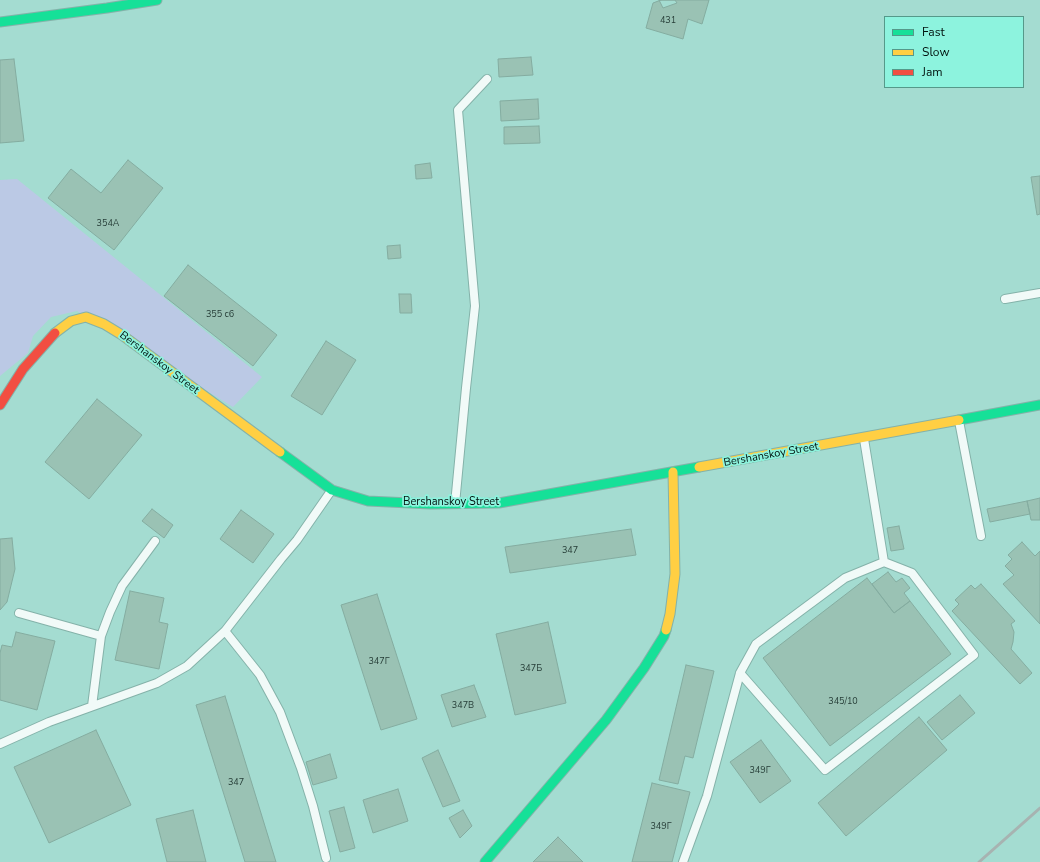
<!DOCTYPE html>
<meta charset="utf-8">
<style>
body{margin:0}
#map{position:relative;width:1040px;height:862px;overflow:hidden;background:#a4dcd1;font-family:"Nunito Sans",sans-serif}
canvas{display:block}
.legend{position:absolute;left:884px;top:16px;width:140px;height:72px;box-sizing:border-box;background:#8df3de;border:1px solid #55998a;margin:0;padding:5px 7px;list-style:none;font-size:12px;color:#00110d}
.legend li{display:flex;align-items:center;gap:8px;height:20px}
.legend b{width:20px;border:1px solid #55998a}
</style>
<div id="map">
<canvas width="1040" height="862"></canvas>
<ul class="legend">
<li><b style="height:5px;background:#16e098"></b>Fast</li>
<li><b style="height:5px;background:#ffcf43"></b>Slow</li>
<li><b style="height:5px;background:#f24e42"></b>Jam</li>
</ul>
</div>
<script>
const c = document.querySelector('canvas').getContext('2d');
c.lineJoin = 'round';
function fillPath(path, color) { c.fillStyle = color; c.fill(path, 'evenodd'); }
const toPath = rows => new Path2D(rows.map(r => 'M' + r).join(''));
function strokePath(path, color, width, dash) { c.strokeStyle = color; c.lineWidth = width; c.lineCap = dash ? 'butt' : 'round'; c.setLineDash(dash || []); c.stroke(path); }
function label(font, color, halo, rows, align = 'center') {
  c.font = font + ' "Nunito Sans",sans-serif'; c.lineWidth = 3.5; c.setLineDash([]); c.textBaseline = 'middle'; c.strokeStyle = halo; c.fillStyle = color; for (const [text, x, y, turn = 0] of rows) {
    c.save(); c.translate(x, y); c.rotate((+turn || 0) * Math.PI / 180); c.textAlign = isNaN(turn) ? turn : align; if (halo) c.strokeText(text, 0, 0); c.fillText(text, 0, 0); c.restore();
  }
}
const green = toPath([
 [17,179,262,377,233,407,77,311,51,317,33,336,28,353,0,376,0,180]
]);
const building = toPath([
 [659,0,675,0,677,3,663,8,659,0],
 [661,0,709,0,702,24,688,19,683,39,646,28,653,3,661,0],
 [531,57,533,75,499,77,498,59,531,57],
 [14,59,24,141,0,143,0,60,14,59],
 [538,99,539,119,501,121,500,101,538,99],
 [539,126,540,143,504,144,504,127,539,126],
 [128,160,163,188,114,250,48,198,71,169,101,193,128,160],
 [430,163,432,178,416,179,415,165,430,163],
 [1040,176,1040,214,1037,215,1031,177,1040,176],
 [400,245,401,258,388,259,387,246,400,245],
 [188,265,277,335,253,366,164,296,188,265],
 [399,294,411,294,412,313,400,313,399,294],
 [326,341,356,360,322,415,291,396,326,341],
 [97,399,142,435,89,499,45,462,97,399],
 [1040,498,1040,520,1031,520,1027,501,1040,498],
 [1027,501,1030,514,990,522,987,509,1027,501],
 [152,509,173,525,164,538,142,521,152,509],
 [241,510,274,534,253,563,220,539,241,510],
 [899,526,904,549,891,551,887,528,899,526],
 [631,529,636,555,510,573,505,547,631,529],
 [12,538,15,569,7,602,0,610,0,539,12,538],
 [1022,542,1035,556,1040,551,1040,624,1003,584,1014,575,1005,566,1012,559,1008,555,1022,542],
 [888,572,896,582,902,578,910,588,904,593,910,601,894,613,872,584,888,572],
 [867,578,894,613,910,601,951,654,830,746,763,658,867,578],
 [981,584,1015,621,1011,624,1014,632,1013,642,1011,649,1032,673,1020,684,952,611,959,604,955,600,971,585,975,589,981,584],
 [130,591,164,598,159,622,168,624,159,669,115,660,130,591],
 [377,594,417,719,381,730,341,605,377,594],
 [548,622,566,703,515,715,496,634,548,622],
 [16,632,55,641,37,710,0,700,0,653,2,645,12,647,16,632],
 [686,665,714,671,693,758,685,756,678,784,659,780,686,665],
 [474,685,486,717,452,727,441,695,474,685],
 [960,695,975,713,942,740,927,722,960,695],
 [225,696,276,862,245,862,196,705,225,696],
 [919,717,947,750,846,836,818,803,919,717],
 [96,730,131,805,49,843,14,767,96,730],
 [761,740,791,781,760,803,730,762,761,740],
 [438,750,460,801,443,807,422,758,438,750],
 [330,754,337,778,313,785,306,762,330,754],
 [652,783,690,792,672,862,632,862,652,783],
 [398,789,408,821,373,833,363,800,398,789],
 [344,807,355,848,340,852,329,811,344,807],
 [193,810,206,862,167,862,156,819,193,810],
 [463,810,472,826,460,838,449,818,463,810],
 [558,837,583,862,533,862,558,837]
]);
const lane = toPath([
 [1005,299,1040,293],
 [959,421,981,536],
 [455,504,466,388,475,306,458,110,487,79],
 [19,613,101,636],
 [225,631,260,675,280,712,301,768,313,806,326,858],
 [740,673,825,770,974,655,912,573,884,562,864,439],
 [92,706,101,636,110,612,122,586,155,541],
 [0,744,49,722,157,683,187,666,225,631,281,559,297,540,331,491],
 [683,862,707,796,740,673,756,644,845,578,884,562]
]);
const fast = toPath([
 [0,22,107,8,157,0],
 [959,420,1040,405],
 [280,452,332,490,368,501,431,504,499,503,699,467],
 [485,862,606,720,644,668,664,636,666,630]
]);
const slow = toPath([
 [55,333,71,321,86,317,104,324,122,335,280,452],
 [699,467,959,420],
 [666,630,670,614,675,574,673,472]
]);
const jam = toPath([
 [0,405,23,369,55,333]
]);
const rail = toPath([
 [979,862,1040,808]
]);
const numberNames = [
 ["431",668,21],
 ["354А",108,224],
 ["355 с6",220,315],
 ["347",570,551],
 ["347Г",379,662],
 ["347Б",531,669],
 ["345/10",843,702],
 ["347В",463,706],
 ["349Г",760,771],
 ["347",236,783],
 ["349Г",661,827]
];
const streetNames = [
 ["Bershanskoy Street",159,363,37],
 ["Bershanskoy Street",771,455,-10],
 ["Bershanskoy Street",451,502]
];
fillPath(green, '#bbc9e5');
fillPath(building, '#9ac2b4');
strokePath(building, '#84aca0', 1);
strokePath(lane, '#84b2a9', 10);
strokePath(fast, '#84b2a9', 11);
strokePath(slow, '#84b2a9', 11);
strokePath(jam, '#84b2a9', 11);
strokePath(lane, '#f1faf8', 8);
strokePath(fast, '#16e098', 9);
strokePath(slow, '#ffcf43', 9);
strokePath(jam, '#f24e42', 9);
strokePath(rail, '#a7b3b1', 3);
label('9px', '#263d37', null, numberNames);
label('11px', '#00110d', '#8df3de', streetNames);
</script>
